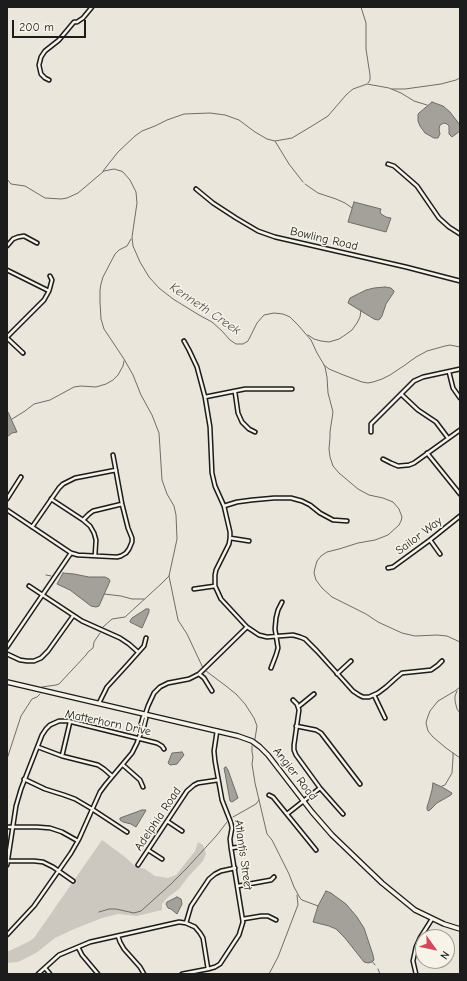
<!DOCTYPE html>
<style>
body{margin:0}
#map{position:relative;width:467px;height:981px;overflow:hidden;background:#eae6dc;font-family:"Comic Neue",sans-serif}
canvas{display:block}
.frame{position:absolute;inset:0;border:8px solid #1c1c1c;pointer-events:none}
.north{position:absolute;left:415px;top:929px;width:40px;height:40px;box-sizing:border-box;background:#f7f3e8;border:1px solid #9f9d96;border-radius:50%;rotate:123deg;font-size:11px;font-weight:700;line-height:16px;text-align:center;color:#1c1c1c}
.north::after{content:'';display:block;margin:auto;width:14px;height:18px;background:#d1495b;clip-path:polygon(50% 0,100% 100%,50% 72%,0 100%)}
.scale{position:absolute;left:12px;top:20px;width:74px;height:18px;box-sizing:border-box;border:2px solid #1c1c1c;border-top:0;padding-left:5px;font-size:12px;line-height:14px;white-space:nowrap;color:#1c1c1c;-webkit-text-stroke:3px #f7f3e8;paint-order:stroke}
</style>
<div id="map">
<canvas width="467" height="981"></canvas>
<div class="frame"></div>
<div class="north">N</div>
<div class="scale">200 m</div>
</div>
<script>
const c = document.querySelector('canvas').getContext('2d');
c.lineJoin = 'round';
function fillPath(path, color) { c.fillStyle = color; c.fill(path, 'evenodd'); }
const toPath = rows => new Path2D(rows.map(r => 'M' + r).join(''));
function strokePath(path, color, width, dash) { c.strokeStyle = color; c.lineWidth = width; c.lineCap = dash ? 'butt' : 'round'; c.setLineDash(dash || []); c.stroke(path); }
function label(font, color, halo, rows, align = 'center') {
  c.font = font + ' "Comic Neue",sans-serif'; c.lineWidth = 3; c.setLineDash([]); c.textBaseline = 'middle'; c.strokeStyle = halo; c.fillStyle = color; for (const [text, x, y, turn = 0] of rows) {
    c.save(); c.translate(x, y); c.rotate((+turn || 0) * Math.PI / 180); c.textAlign = isNaN(turn) ? turn : align; if (halo) c.strokeText(text, 0, 0); c.fillText(text, 0, 0); c.restore();
  }
}
const green = toPath([
 [102,840,125,857,136,867,145,869,155,876,168,878,176,875,195,851,198,842,203,845,206,854,203,861,188,877,179,889,167,898,162,904,162,910,137,916,118,914,102,918,74,929,55,938,36,953,18,962,7,963,7,952,28,942,34,938]
]);
const water = toPath([
 [432,102,443,106,450,112,460,125,460,131,452,137,449,134,449,126,447,124,444,123,440,125,439,129,440,134,438,138,434,138,425,133,420,126,418,121,418,114,419,113,432,102],
 [354,202,381,209,380,212,381,214,386,217,391,218,386,232,348,222,354,202],
 [385,287,391,288,394,291,394,292,386,304,382,316,380,319,378,320,374,319,348,303,350,298,366,290,374,288,385,287],
 [7,412,8,412,17,432,12,433,7,437,7,412],
 [63,573,74,574,89,577,105,577,109,579,110,581,99,606,96,607,91,606,70,590,57,584,63,573],
 [146,609,149,609,149,612,142,628,130,622,130,621,132,618,146,609],
 [182,752,184,755,177,764,170,765,168,763,172,753,182,752],
 [226,767,228,770,238,798,232,802,230,801,225,773,224,768,226,767],
 [433,783,442,787,452,793,451,795,437,803,430,810,428,811,427,809,427,807,429,801,432,790,433,783],
 [142,810,146,810,145,812,136,827,131,824,123,822,120,820,120,818,142,810],
 [326,891,331,893,335,896,346,904,357,917,364,928,373,955,374,960,372,962,368,963,364,962,345,938,336,929,329,926,313,922,318,906,326,891],
 [177,897,181,899,182,904,177,914,171,909,168,908,166,904,167,902,177,897]
]);
const stream = toPath([
 [361,7,366,23,366,49,370,75,370,80,368,83],
 [392,89,405,89,441,84,456,80,460,78],
 [275,141,289,164,303,182],
 [103,171,118,152,135,136,142,131,155,126,167,120,184,114,210,113,225,115,239,120,255,132,267,139,275,141,292,138,312,126,328,116,346,95,353,89,367,84,389,88,401,93,414,101,427,105],
 [7,179,11,184,25,186,45,198,61,199,67,198,78,193,104,171,114,169,121,171,123,172,130,180,136,192,137,203,132,237,133,246,140,262,149,277,159,288,173,299,199,315,212,322,222,331,230,340,236,344,243,344,248,341,257,323,264,315,274,313,283,314,290,317,298,325,311,340,317,353,323,363,325,367,327,377,328,393,333,412,330,432,330,437,329,449,330,457,333,466,339,473,358,489,369,495,383,498,393,502,399,509,402,517,401,521,399,525,388,535,375,540,358,543,339,549,327,552,321,556,317,561,315,568,314,573,316,580,322,588,332,597,366,614,378,622,402,633,415,636,437,635,447,636,460,642],
 [305,184,318,193,336,199,345,203,352,208],
 [308,335,314,339,321,341,329,342,339,339,345,335,352,330,357,323,360,317,361,310],
 [324,365,329,369,341,374,362,382,368,383,373,382,382,379,390,375,405,365,416,357,427,351,445,346,450,345,460,347],
 [12,419,25,411,34,404,50,400,74,387,81,386,96,387,106,384,113,380,118,375,123,366,124,361],
 [46,575,51,576],
 [169,576,178,620,187,634,203,668],
 [104,594,121,596,132,599,144,599],
 [103,627,112,619,125,617,161,584,169,576,177,539,176,515,174,506,167,494,162,480,159,433,152,415,141,395,133,375,124,359,104,329,101,319,100,302,100,290,101,284,103,277,115,254,119,250,127,246,131,239],
 [206,671,226,686,236,694,245,704,254,718,257,726,255,739],
 [42,687,56,685,59,684,86,655,88,652,93,648,94,642,100,633],
 [460,687,455,691,438,701,430,711,427,719,426,723,428,731,433,737,446,748,460,758],
 [457,691,455,696,455,701,457,709,460,713],
 [252,746,252,752,253,757,252,764,255,783,267,834,272,840,289,874,294,887,300,898,302,900,318,906],
 [7,759,21,716,32,699,37,697,40,694],
 [442,786,445,785,452,773,453,758,453,753],
 [233,817,256,804,259,800],
 [99,912,109,909,116,909,134,913,141,911,171,884,187,868,217,835,227,822],
 [372,961,375,965],
 [378,969,380,974],
 [269,974,278,957,296,910,298,905,297,895]
]);
const minor = toPath([
 [49,80,45,78,41,74,39,65,41,57,45,51,59,40,74,22,77,22,83,18,92,7],
 [388,164,394,166,417,186,439,218,449,227,460,234],
 [196,189,213,203,236,218,258,231,275,237,406,267,460,281],
 [7,246,13,239,18,237,24,236,37,243],
 [7,270,49,291],
 [7,337,44,300,49,291,52,280,50,276],
 [7,338,23,353],
 [184,341,189,350,197,367,205,397,210,427,212,473,215,486,224,506,230,532,230,538,229,544,216,570,215,575,215,586,221,599,247,627,259,635,267,637,293,635,300,637,305,639,317,651,353,691,359,695,363,697,369,697,378,693,386,687,396,678,402,673,412,672,431,670,438,665,442,661],
 [449,372,453,388,460,398],
 [235,392,238,413,242,422,249,429,255,432],
 [401,394,418,410,436,422,448,438],
 [205,397,245,389,292,389],
 [371,432,371,424,414,381,423,377,460,369],
 [427,453,460,494],
 [383,459,391,463,398,466,409,465,414,463,460,430],
 [7,499,21,477],
 [51,499,83,520,90,526,94,533,96,540,95,556],
 [224,506,237,502,252,500,274,498,291,498,302,501,310,505,320,513,333,520,347,521],
 [7,510,71,553,78,555,117,557,121,556,126,553,129,549,132,542,132,538,128,528,122,504,113,455],
 [83,520,89,514,93,511,122,504],
 [32,527,59,488,63,484,75,478,116,470],
 [230,538,249,541],
 [430,540,440,554],
 [388,568,393,567,430,540,460,516],
 [29,586,82,621,120,638,129,644,138,652],
 [194,589,215,586],
 [7,647,71,553],
 [7,654,20,660,27,661,34,661,41,658,48,651,73,616],
 [271,668,276,655,278,648,275,629,276,618,278,610,282,602],
 [199,674,204,678,212,691],
 [337,674,351,661],
 [374,695,385,718],
 [293,700,297,704,299,710,294,745,294,750,296,755,320,788,343,814],
 [99,703,107,687,128,664,144,646,146,638],
 [298,707,314,694],
 [296,726,316,730,321,733,360,784],
 [141,732,141,724,143,717,145,715],
 [38,747,62,756,98,765,104,769,112,776],
 [62,756,70,722],
 [123,765,140,780,143,787],
 [24,779,45,789,64,795,75,799,92,809,127,832],
 [269,795,273,797,316,850],
 [287,814,320,788],
 [167,821,182,831],
 [7,827,37,827,50,828,62,832,78,841],
 [231,848,239,847,244,849],
 [148,850,162,859],
 [8,861,34,861,43,862,53,867,73,881],
 [7,865,16,806,21,789,42,735,46,729,50,725,59,721,68,721,157,743,162,746,164,749],
 [138,865,187,791,194,785,198,783,218,780],
 [238,886,271,880,274,877],
 [243,919,261,916,268,916,276,920],
 [186,923,191,906,209,879,215,874,221,871,235,868],
 [7,935,34,906,71,853,79,839,100,792,106,784,132,753,137,743,141,732,144,726,146,718,145,715,148,706,154,693,160,687,168,683,189,679,199,674,247,627],
 [118,936,120,942,124,949,140,967,144,974],
 [78,947,82,955,98,974],
 [45,968,50,974],
 [38,974,59,955,90,942,179,922,186,923,195,927,200,933,203,938,208,969],
 [182,974,208,969,215,967,220,964,239,935,243,922,231,848,230,839,232,828,231,823,222,800,215,761,214,751,217,731],
 [416,974,413,961,416,947,420,938,432,919]
]);
const tertiary = toPath([
 [7,682,238,736,252,741,260,747,268,755,312,812,332,835,382,883,415,910,444,924,460,929]
]);
const streetNames = [
 ["Bowling Road",324,239,13],
 ["Sailor Way",419,536,-37],
 ["Matterhorn Drive",108,723,12],
 ["Angier Road",295,774,52],
 ["Adelphia Road",158,819,-56],
 ["Atlantis Street",243,855,82]
];
const waterNames = [
 ["Kenneth Creek",205,309,34]
];
fillPath(green, '#ccc8c0');
fillPath(water, '#a3a19a');
strokePath(water, '#6d6c68', 1);
strokePath(stream, '#6d6c68', 1);
strokePath(minor, '#1c1c1c', 5.5);
strokePath(tertiary, '#1c1c1c', 6);
strokePath(minor, '#f7f3e8', 2.5);
strokePath(tertiary, '#f7f3e8', 3.5);
label('12px', '#1c1c1c', '#f7f3e8', streetNames);
label('italic 13px', '#52514e', '#f7f3e8', waterNames);
</script>
